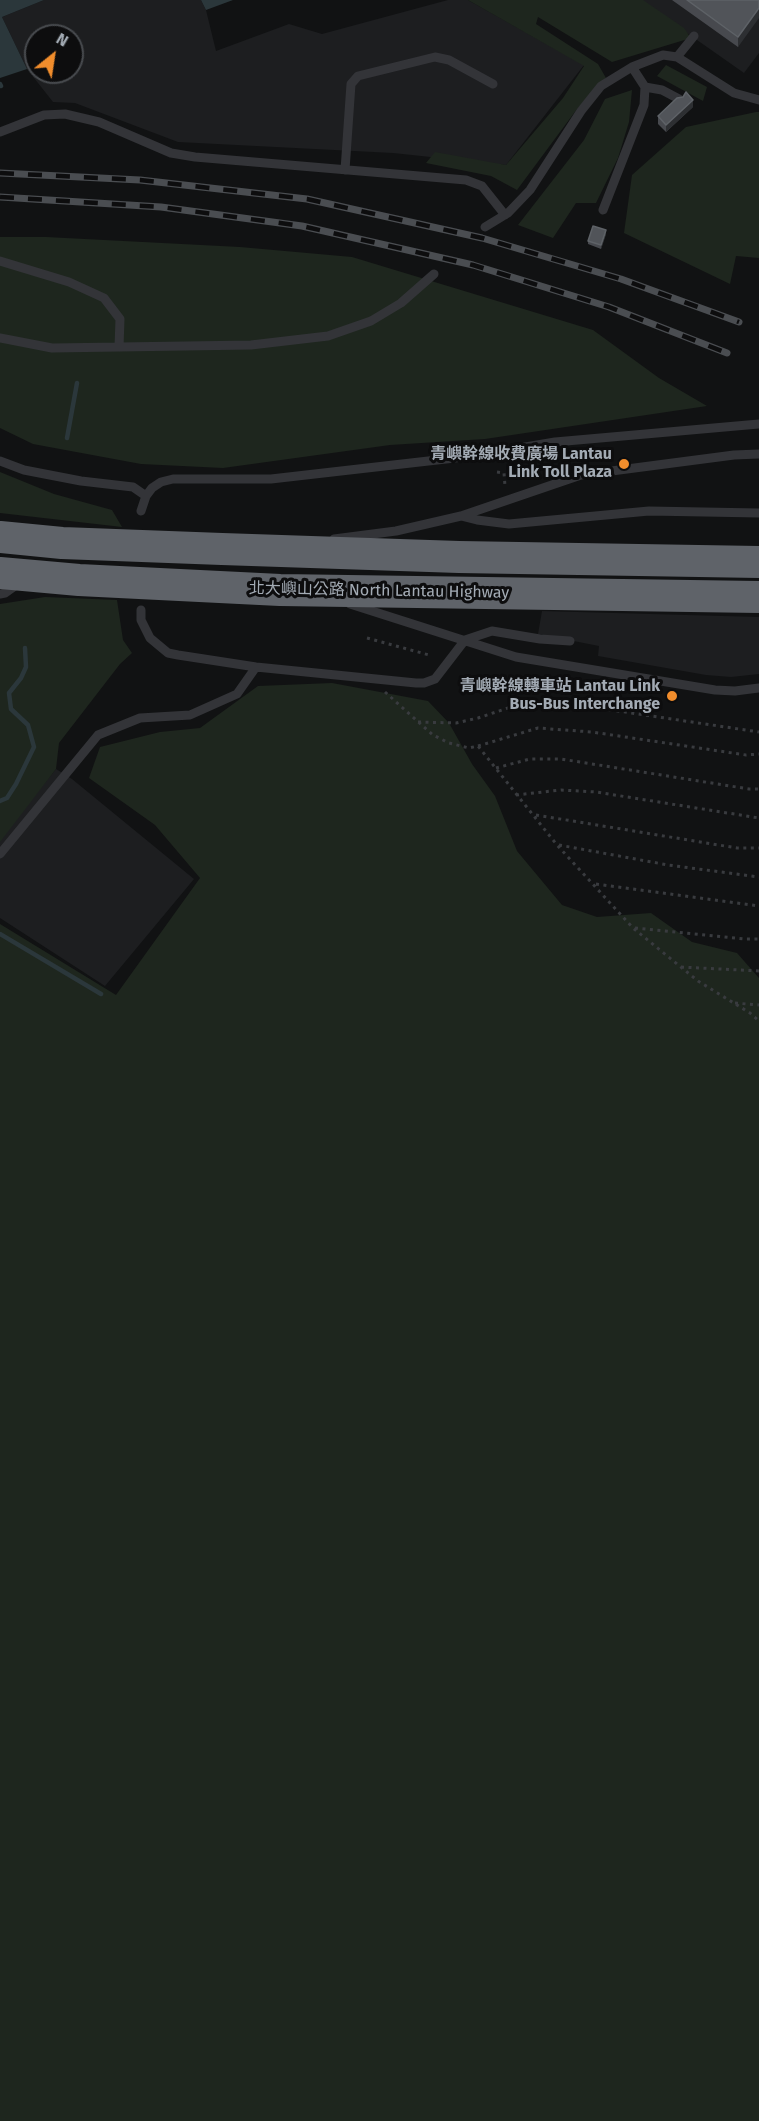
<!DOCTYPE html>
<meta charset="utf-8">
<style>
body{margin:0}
#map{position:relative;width:759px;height:2121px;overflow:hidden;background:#111213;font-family:"Fira Sans",sans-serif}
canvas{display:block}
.north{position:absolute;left:24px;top:24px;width:60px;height:60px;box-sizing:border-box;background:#0d0d0e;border:2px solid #494c50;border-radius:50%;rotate:30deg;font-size:16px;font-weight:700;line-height:24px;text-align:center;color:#a3abb4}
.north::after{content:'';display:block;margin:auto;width:21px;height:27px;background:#f18d2c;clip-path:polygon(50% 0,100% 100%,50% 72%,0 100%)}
</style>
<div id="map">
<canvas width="759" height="2121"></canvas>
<div class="north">N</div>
</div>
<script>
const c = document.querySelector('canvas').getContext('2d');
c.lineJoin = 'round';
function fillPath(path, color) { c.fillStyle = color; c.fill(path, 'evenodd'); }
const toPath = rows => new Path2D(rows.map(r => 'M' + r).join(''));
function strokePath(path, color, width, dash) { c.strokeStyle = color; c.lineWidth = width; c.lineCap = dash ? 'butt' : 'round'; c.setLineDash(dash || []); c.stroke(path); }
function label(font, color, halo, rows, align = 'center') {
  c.font = font + ' "Fira Sans","Noto Sans TC",sans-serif'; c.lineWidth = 6; c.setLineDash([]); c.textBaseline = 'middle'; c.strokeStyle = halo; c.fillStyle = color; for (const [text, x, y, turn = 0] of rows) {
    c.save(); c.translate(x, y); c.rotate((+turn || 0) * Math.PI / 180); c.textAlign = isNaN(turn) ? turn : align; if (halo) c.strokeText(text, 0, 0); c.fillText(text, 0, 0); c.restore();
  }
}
const built = toPath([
 [44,0,201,0,206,10,216,51,289,24,322,34,448,0,468,0,584,65,506,165,393,153,178,142,75,103,53,102,27,69,2,17],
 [36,36,72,36,72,72,36,72],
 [640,0,759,0,759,53,744,73],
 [542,611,759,617,759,674,731,677,706,675,598,656,599,646,538,634],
 [56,769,72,779,194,879,105,986,0,918,0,838]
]);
const green = toPath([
 [468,0,643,0,684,28,691,38,612,62,538,17,536,24,598,64,606,78,577,109,517,190,491,176,426,163,435,152,506,165,563,98,584,66],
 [666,65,707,87,703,101,657,76],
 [632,90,629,122,618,158,596,203,576,203,553,238,518,225,584,140,605,99],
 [756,112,759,112,759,258,736,256,730,284,624,233,632,175,686,127],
 [0,237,46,237,240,247,352,257,593,330,659,378,707,406,485,439,390,445,223,468,141,464,33,444,0,428],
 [0,472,54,494,112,510,122,527,0,513],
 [45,597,117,600,123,640,132,653,120,664,59,743,56,769,0,842,0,604],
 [332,683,428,701,449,723,472,764,495,796,517,851,562,905,597,917,651,913,692,942,737,953,759,978,759,2121,0,2121,0,924,116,995,200,878,155,825,89,778,100,747,160,732,200,728,258,686]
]);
const water = toPath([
 [0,0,44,0,2,17,27,69,0,78],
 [201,0,233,0,206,10]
]);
const stream = toPath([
 [0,84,1,86],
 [67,438,77,383],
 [0,801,7,798,16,784,34,747,28,725,11,709,9,693,21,678,26,667,25,648],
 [0,934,101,994]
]);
const path = toPath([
 [497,472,504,473,505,486],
 [367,638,429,655],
 [385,692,433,735,449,743,469,748,478,746,557,845,633,928,698,981,750,1013,759,1021],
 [418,722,456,723,478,718,526,702,544,700,759,732],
 [478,746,538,728,592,732,746,755,759,754],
 [496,768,530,759,561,759,749,789,759,789],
 [516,795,561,790,596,792,759,818],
 [536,815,737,848,759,848],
 [559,845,668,865,759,877],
 [596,884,759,906],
 [635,928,744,939,759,939],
 [681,967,759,971],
 [735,1003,759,1005]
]);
const service = toPath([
 [677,57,694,36],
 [645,87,662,90,679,99],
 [0,132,44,115,65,114,99,122,171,153,195,157,466,180,482,186,505,215],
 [345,170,351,84,358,76,435,57,449,60,493,84],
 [603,210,644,105,645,87,632,67],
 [485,227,508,213,530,190,581,111,601,86,632,67,663,55,677,57,734,93,759,100],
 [0,261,69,282,104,298,120,319,119,347],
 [0,338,52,348,119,347,251,345,328,336,371,321,401,303,434,274],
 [0,461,24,470,81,481,133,487,146,496],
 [141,511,146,496,152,488,161,482,173,479,271,479,472,456,555,442,759,424],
 [461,516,477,520,509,524,649,511,759,513],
 [334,539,396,531,461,516,581,475,734,455,759,454],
 [0,594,5,593,19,583],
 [350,604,516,657,715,690,735,691,759,688],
 [141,610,141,620,150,638,168,653,178,655,256,667,416,683,424,683,435,679,465,640,492,631,540,639,570,641],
 [0,854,98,735,140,718,190,715,237,694,256,667]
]);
const motorway = toPath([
 [0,537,62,543,222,549,459,557,759,562],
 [0,573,79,580,280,590,759,597]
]);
const rail = toPath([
 [0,173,140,180,307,199,482,238,621,279,739,322],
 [0,197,161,207,302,226,473,265,609,307,727,353]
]);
const wall = toPath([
 [672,0,759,0,738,47],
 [693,107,666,132,658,124,658,116],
 [606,234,601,249,588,244,588,241]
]);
const shadedWall = toPath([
 [759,8,759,18,738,47,738,37],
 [693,100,693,107,666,132,666,125],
 [606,230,606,234,601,249,601,245]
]);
const building = toPath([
 [687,0,759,0,759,8,738,37,687,0],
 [686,92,693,100,666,125,658,116,677,98,683,97,686,92],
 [593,226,606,230,601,245,588,241,593,226]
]);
const markers = [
 [624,464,6,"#f18d2c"],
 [672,696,6,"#f18d2c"]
];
const poiNames = [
 ["青嶼幹線收費廣場 Lantau",612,455],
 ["Link Toll Plaza",612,473],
 ["青嶼幹線轉車站 Lantau Link",660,687],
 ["Bus-Bus Interchange",660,705]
];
const streetNames = [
 ["北大嶼山公路 North Lantau Highway",379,591,1]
];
fillPath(built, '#1d1e20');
fillPath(green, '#1e261e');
fillPath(water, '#2b373b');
strokePath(stream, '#2b373b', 4.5);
strokePath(path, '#393b3f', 3, [3, 4.5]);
strokePath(service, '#333438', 9);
strokePath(motorway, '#5f6369', 32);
strokePath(rail, '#4a4d51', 7);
strokePath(rail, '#0d0d0e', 4.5, [14]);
fillPath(wall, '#47494e');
fillPath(shadedWall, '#2d2f32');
fillPath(building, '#515459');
strokePath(building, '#5e6267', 1.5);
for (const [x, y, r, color] of markers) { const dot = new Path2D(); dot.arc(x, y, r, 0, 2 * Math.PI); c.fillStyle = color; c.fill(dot); strokePath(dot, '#0d0d0e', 2); }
label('bold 16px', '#a3abb4', '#0d0d0e', poiNames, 'right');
label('16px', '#a3abb4', '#0d0d0e', streetNames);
</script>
